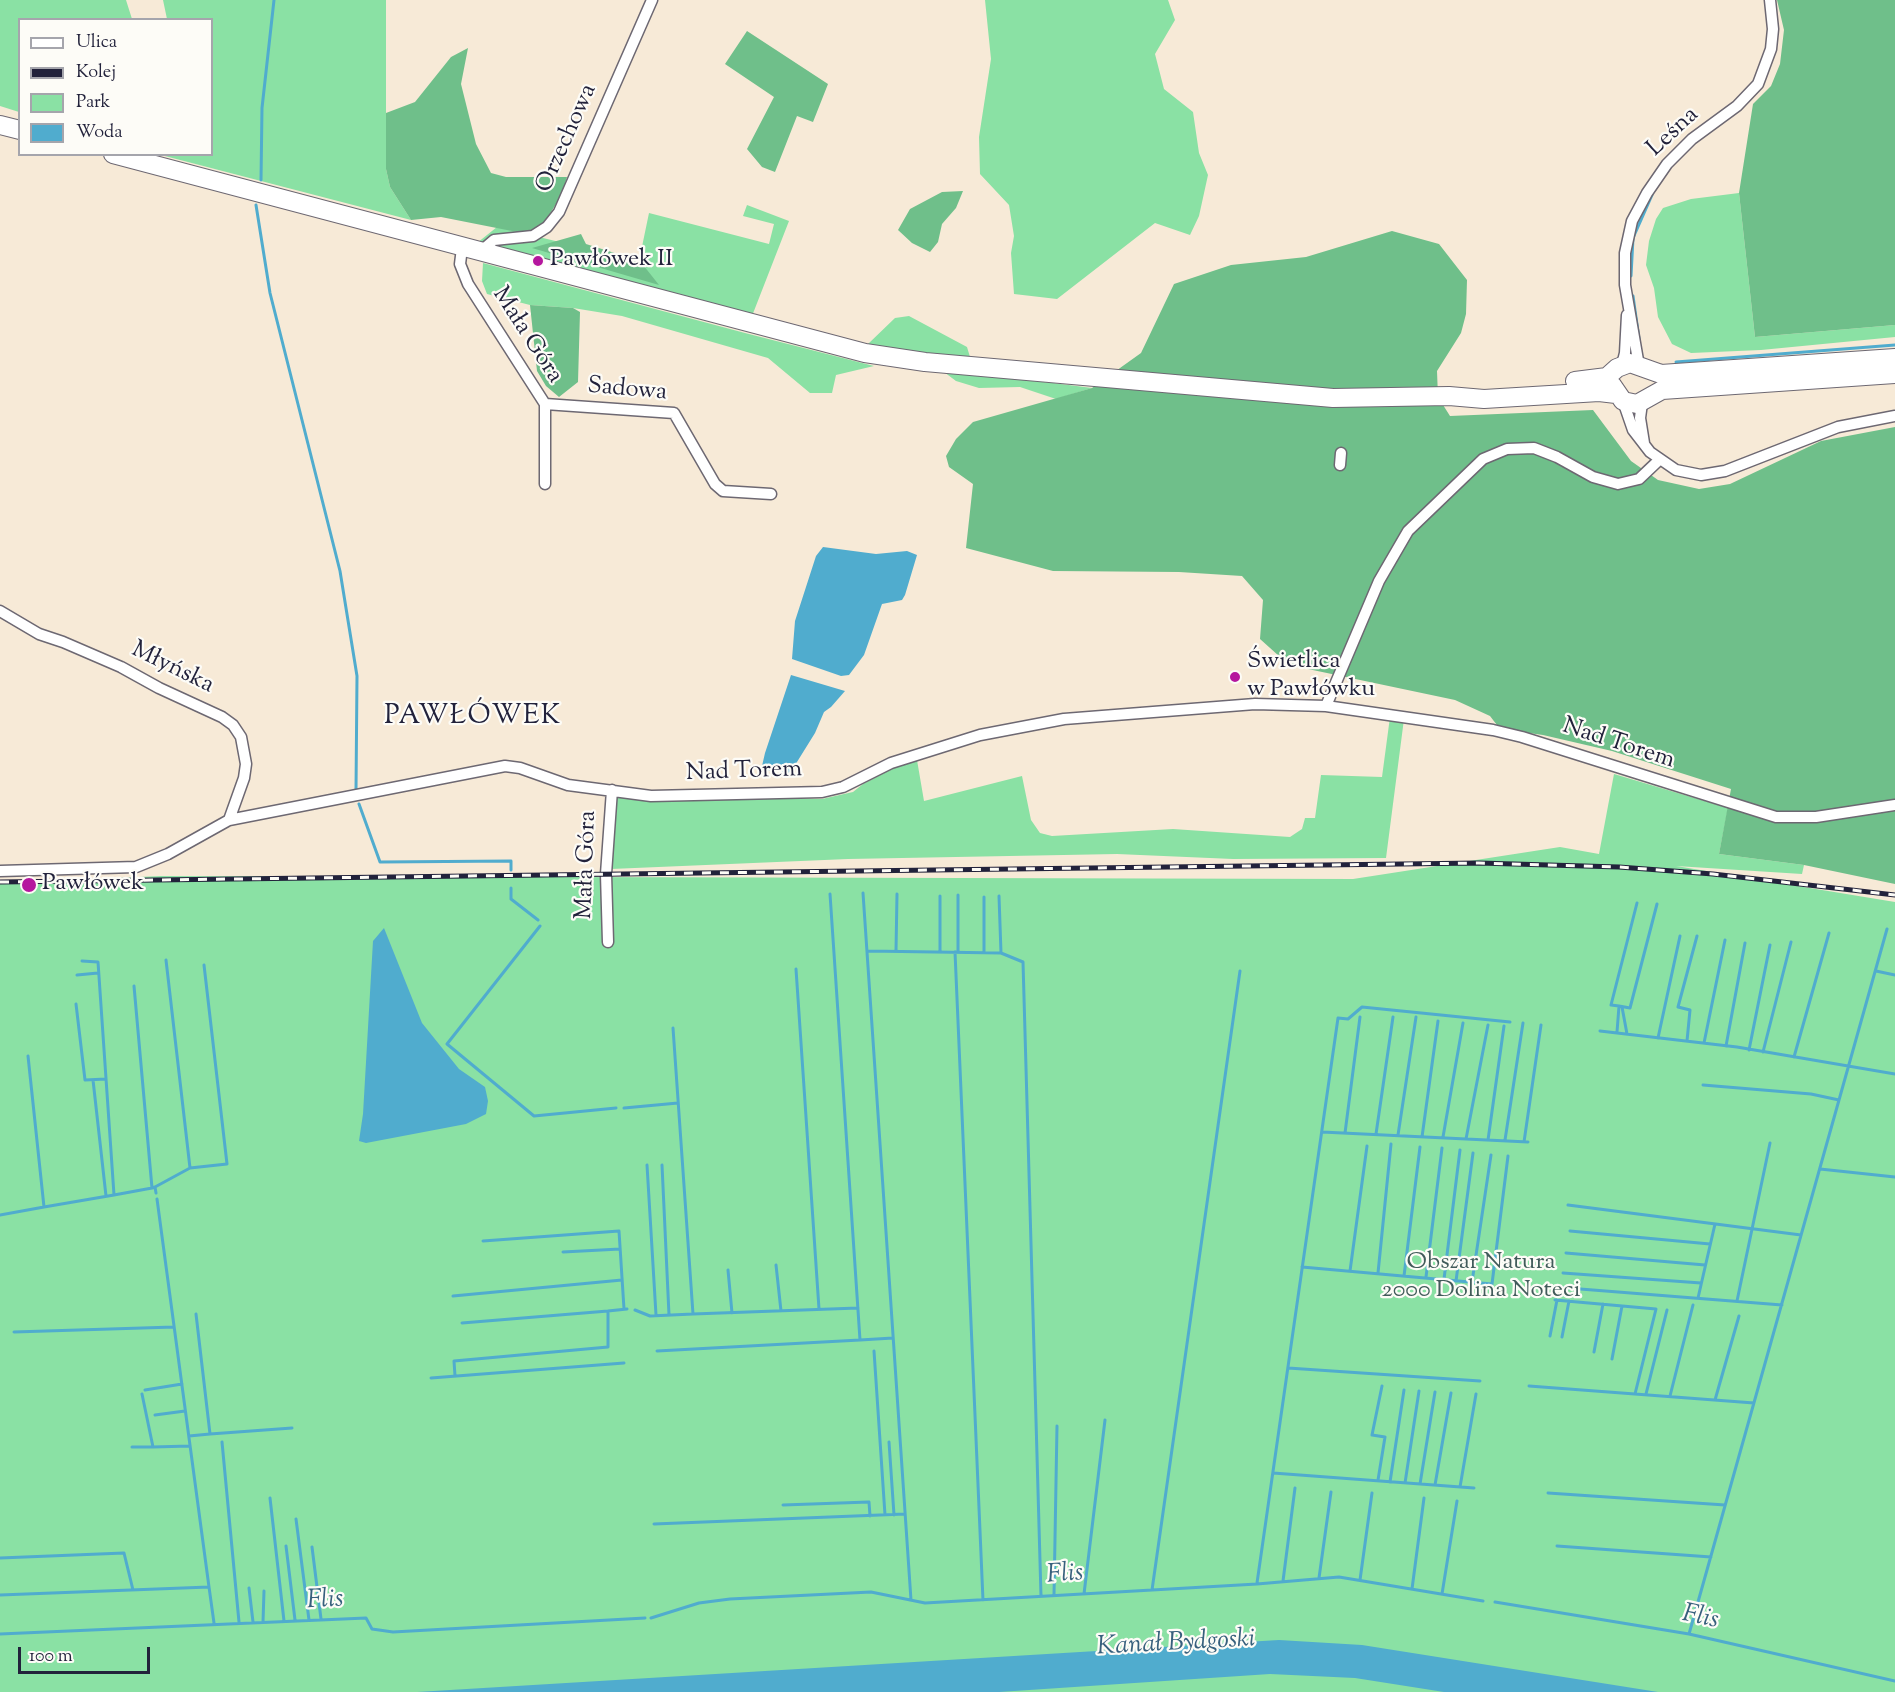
<!DOCTYPE html>
<meta charset="utf-8">
<style>
body{margin:0}
#map{position:relative;width:1895px;height:1692px;overflow:hidden;background:#f7ead7;font-family:"Sorts Mill Goudy",serif}
canvas{display:block}
.legend{position:absolute;left:18px;top:18px;width:195px;height:138px;box-sizing:border-box;background:#fdfcf7;border:2px solid #a5a5ac;margin:0;padding:8px 10px;list-style:none;font-size:18px;color:#22223b}
.legend li{display:flex;align-items:center;gap:12px;height:30px}
.legend b{width:30px;border:2px solid #a5a5ac}
.scale{position:absolute;left:18px;top:1647px;width:132px;height:27px;box-sizing:border-box;border:3px solid #22223b;border-top:0;padding-left:8px;font-size:18px;line-height:21px;white-space:nowrap;color:#22223b;-webkit-text-stroke:4px #fdfcf7;paint-order:stroke}
</style>
<div id="map">
<canvas width="1895" height="1692"></canvas>
<ul class="legend">
<li><b style="height:8px;background:#fff"></b>Ulica</li>
<li><b style="height:8px;background:#22223b"></b>Kolej</li>
<li><b style="height:16px;background:#8ae1a4"></b>Park</li>
<li><b style="height:16px;background:#50acce"></b>Woda</li>
</ul>
<div class="scale">100 m</div>
</div>
<script>
const c = document.querySelector('canvas').getContext('2d');
c.lineJoin = 'round';
function fillPath(path, color) { c.fillStyle = color; c.fill(path, 'evenodd'); }
const toPath = rows => new Path2D(rows.map(r => 'M' + r).join(''));
function strokePath(path, color, width, dash) { c.strokeStyle = color; c.lineWidth = width; c.lineCap = dash ? 'butt' : 'round'; c.setLineDash(dash || []); c.stroke(path); }
function label(font, color, halo, rows, align = 'center') {
  c.font = font + ' "Sorts Mill Goudy",serif'; c.lineWidth = 4.5; c.setLineDash([]); c.textBaseline = 'middle'; c.strokeStyle = halo; c.fillStyle = color; for (const [text, x, y, turn = 0] of rows) {
    c.save(); c.translate(x, y); c.rotate((+turn || 0) * Math.PI / 180); c.textAlign = isNaN(turn) ? turn : align; if (halo) c.strokeText(text, 0, 0); c.fillText(text, 0, 0); c.restore();
  }
}
const green = toPath([
 [0,0,126,0,132,19,20,20,19,112,0,106],
 [163,0,386,0,386,169,390,187,411,220,161,155,212,154,212,20,167,19],
 [985,0,1168,0,1175,20,1155,54,1164,89,1193,112,1199,153,1208,175,1199,216,1190,235,1155,223,1057,299,1014,294,1011,253,1014,236,1009,205,980,174,979,137,991,59],
 [1739,193,1755,337,1895,325,1895,337,1761,350,1691,353,1672,344,1658,317,1654,288,1646,265,1649,241,1656,219,1663,208,1691,199],
 [747,205,789,221,752,316,477,243,497,227,639,261,649,213,769,244,774,224,743,216],
 [483,263,745,333,874,366,836,375,832,393,810,393,768,358,622,316,573,308,530,305,487,294,482,281],
 [909,316,967,347,970,357,929,355,868,344,895,318],
 [944,372,1053,383,1092,388,1056,399,1020,387,979,388,956,381],
 [1390,717,1404,719,1386,858,1233,859,1117,854,848,859,611,869,616,794,822,799,853,792,863,784,892,769,917,760,924,801,1022,776,1031,820,1040,833,1052,836,1173,829,1290,837,1302,829,1305,818,1315,818,1321,775,1382,777],
 [1614,774,1728,808,1719,854,1804,865,1802,874,1676,866,1895,902,1895,1692,0,1692,0,883,161,876,1353,879,1560,847,1599,854]
]);
const forest = toPath([
 [1777,0,1895,0,1895,325,1755,337,1739,193,1753,104,1771,86,1780,64,1784,30],
 [747,31,828,84,813,122,797,116,775,172,762,167,747,149,774,97,725,64],
 [468,48,461,84,476,144,491,173,506,177,567,177,562,194,545,222,527,234,441,217,411,220,390,187,386,169,386,113,415,102,451,57],
 [963,191,956,208,942,224,938,242,930,252,912,243,898,230,910,209,942,192],
 [1392,231,1439,244,1467,280,1466,314,1461,333,1437,371,1438,397,1450,416,1593,410,1631,461,1658,480,1699,489,1730,484,1821,441,1895,427,1895,884,1804,865,1719,854,1731,789,1612,751,1543,735,1500,729,1490,716,1455,700,1289,665,1260,639,1263,600,1242,576,1179,572,1053,571,966,548,973,484,949,467,946,456,956,439,973,422,1092,388,1141,353,1174,284,1231,265,1306,257],
 [581,234,586,244,640,261,659,285,532,248],
 [530,305,573,308,580,312,578,382,559,397,546,386,537,371]
]);
const water = toPath([
 [823,547,876,554,907,551,917,555,905,595,902,600,882,604,864,655,849,675,841,676,792,659,795,621,816,556],
 [791,675,845,691,831,707,824,712,815,733,792,770,788,773,766,770,762,766,765,753],
 [384,928,422,1023,459,1069,485,1087,488,1101,486,1114,466,1124,366,1143,359,1141,363,1114,373,941],
 [1279,1640,1362,1645,1658,1692,1444,1692,1355,1678,1270,1674,999,1692,417,1692]
]);
const stream = toPath([
 [261,180,262,108,274,0],
 [256,205,270,293,340,571,357,676,356,790],
 [1631,276,1633,238,1652,195],
 [1633,296,1639,339],
 [1676,362,1895,345],
 [359,804,380,862,511,861,511,870],
 [511,888,511,899,538,920],
 [863,893,911,1600],
 [830,894,860,1340,893,1338],
 [999,896,1001,953],
 [984,897,984,952],
 [540,926,447,1044,534,1116,616,1108],
 [868,951,1001,953,1023,962,1041,1596],
 [896,951,897,894],
 [940,951,940,896],
 [955,952,983,1600],
 [958,952,958,895],
 [82,961,98,962,114,1195,152,1188],
 [796,969,819,1309],
 [1876,971,1895,975],
 [77,975,98,973],
 [134,986,152,1188,155,1187,156,1193],
 [76,1004,85,1080,106,1079],
 [1619,1006,1630,1008,1657,904],
 [1622,1007,1627,1034],
 [673,1028,693,1314,858,1308],
 [1600,1031,1737,1047,1895,1074],
 [1617,1032,1619,1006,1611,1005,1637,903],
 [1658,1038,1680,936],
 [1687,1041,1690,1010,1678,1007,1697,936],
 [1704,1043,1725,940],
 [1726,1046,1745,943],
 [1749,1050,1770,945],
 [1763,1052,1791,942],
 [28,1056,44,1207,114,1195],
 [1794,1057,1829,933],
 [93,1080,106,1196],
 [1703,1085,1811,1094,1839,1100,1887,929],
 [624,1108,678,1103],
 [1322,1132,1528,1142],
 [1345,1133,1360,1017],
 [1376,1134,1393,1017],
 [1398,1135,1416,1017],
 [1422,1137,1438,1021],
 [1443,1137,1463,1023],
 [1466,1139,1488,1025],
 [1488,1140,1504,1026],
 [1505,1140,1523,1023],
 [1524,1142,1541,1025],
 [647,1165,656,1315],
 [662,1165,669,1315],
 [190,1168,227,1164,204,965],
 [1820,1169,1895,1177],
 [155,1187,190,1168,166,960],
 [157,1199,209,1587],
 [1568,1205,1801,1235],
 [0,1215,44,1207],
 [1570,1231,1710,1244],
 [483,1241,619,1231,624,1309],
 [563,1252,620,1249],
 [1566,1253,1705,1265],
 [776,1265,781,1311],
 [1302,1267,1492,1284,1508,1156],
 [728,1270,732,1313],
 [1350,1271,1367,1146],
 [1378,1273,1391,1144],
 [1563,1273,1701,1283],
 [1404,1276,1420,1147],
 [1426,1277,1442,1148],
 [1444,1279,1460,1150],
 [1456,1281,1473,1153],
 [1472,1282,1491,1155],
 [1555,1287,1782,1305],
 [453,1296,622,1280],
 [1698,1298,1715,1224],
 [1555,1300,1656,1309,1635,1394],
 [1737,1301,1770,1143],
 [635,1310,650,1316,693,1314],
 [462,1323,608,1311],
 [14,1332,174,1327],
 [1550,1336,1557,1300],
 [1562,1337,1569,1301],
 [657,1351,860,1340],
 [874,1351,885,1515],
 [1594,1352,1603,1304],
 [1612,1359,1622,1306],
 [1288,1368,1480,1381],
 [455,1376,454,1361,608,1347,608,1311,627,1309],
 [431,1378,624,1363],
 [1529,1386,1754,1403],
 [145,1390,182,1384],
 [142,1394,153,1447,190,1446],
 [1646,1394,1667,1310],
 [1670,1396,1693,1305],
 [1715,1400,1739,1316],
 [155,1415,185,1411],
 [210,1434,292,1428],
 [189,1436,210,1434,196,1314],
 [222,1442,239,1622],
 [889,1442,894,1515],
 [132,1447,153,1447],
 [1273,1473,1474,1488],
 [1378,1480,1385,1437,1372,1435,1382,1386],
 [1390,1482,1404,1390],
 [1405,1483,1419,1391],
 [1420,1484,1435,1392],
 [1435,1485,1451,1393],
 [1460,1487,1476,1394],
 [1548,1493,1725,1505],
 [270,1498,284,1621],
 [783,1505,869,1502,870,1516],
 [296,1519,309,1620],
 [654,1524,905,1514],
 [286,1546,295,1620],
 [1557,1546,1711,1557],
 [312,1547,321,1619],
 [0,1558,124,1553,133,1590],
 [1319,1578,1331,1492],
 [1360,1580,1372,1493],
 [1283,1581,1295,1488],
 [1257,1583,1338,1018,1348,1019,1362,1007,1510,1022],
 [249,1588,253,1622],
 [1412,1589,1424,1498],
 [1152,1590,1240,971],
 [1084,1594,1105,1420],
 [1442,1594,1457,1501],
 [0,1595,209,1587,214,1623],
 [1054,1595,1057,1426],
 [1495,1602,1689,1634,1895,1681],
 [651,1618,699,1603,730,1599,871,1592,925,1603,1257,1584,1339,1577,1483,1601],
 [263,1622,264,1591],
 [0,1634,366,1618,372,1629,393,1632,645,1618],
 [1689,1634,1839,1100]
]);
const minor = toPath([
 [462,248,460,264,468,284,545,404,545,484],
 [485,253,487,246,494,240,533,236,547,227,559,212,652,0],
 [1622,365,1625,353,1627,315],
 [1639,366,1625,285,1625,253,1632,221,1647,193,1667,164,1692,139,1737,106,1758,84,1771,49,1773,29,1770,0],
 [1623,401,1633,430,1650,452,1676,470,1701,475,1725,471,1838,427,1895,416],
 [1642,403,1640,418,1644,443],
 [545,404,674,413,715,484,723,491,771,494],
 [1340,465,1341,453],
 [0,611,39,634,63,642,121,667,159,688,222,717,233,725,241,737,246,764,244,778,229,820],
 [1326,706,1379,581,1408,531,1483,459,1507,449,1534,448,1557,457,1593,477,1618,484,1639,479,1659,460],
 [0,871,136,867,168,854,229,820,505,766,520,768,568,785,651,796,822,792,843,787,891,763,980,735,1064,719,1255,704,1326,706,1493,730,1522,737,1776,817,1816,817,1895,805],
 [608,942,606,874,612,790]
]);
const trunk = toPath([
 [0,125,20,130],
 [113,154,865,353,925,362,1333,398,1449,396,1484,399,1599,392,1616,394],
 [1575,381,1607,377,1617,368,1630,363,1661,374,1895,358],
 [1612,385,1623,401,1637,404,1662,390,1895,374]
]);
const rail = toPath([
 [0,882,1479,863,1619,867,1713,874,1895,895]
]);
const markers = [
 [538,261,6,"#b5179e"],
 [1235,677,6,"#b5179e"],
 [29,885,8,"#b5179e"]
];
const streetNames = [
 ["Leśna",1674,133,-43],
 ["Orzechowa",568,139,-66],
 ["Mała Góra",526,336,57],
 ["Sadowa",627,391,5],
 ["Młyńska",172,669,26],
 ["Nad Torem",1618,745,18],
 ["Nad Torem",744,773,-2],
 ["Mała Góra",588,865,-88]
];
const poiNames = [
 ["Pawłówek II",550,261],
 ["Świetlica",1247,663],
 ["w Pawłówku",1247,691],
 ["Pawłówek",42,885]
];
const parkNames = [
 ["Obszar Natura",1481,1264],
 ["2000 Dolina Noteci",1481,1292]
];
const waterNames = [
 ["Flis",1065,1576,-4],
 ["Flis",325,1602,-3],
 ["Flis",1700,1619,12],
 ["Kanał Bydgoski",1176,1645,-3]
];
const quarterNames = [
 ["PAWŁÓWEK",473,718]
];
fillPath(green, '#8ae1a4');
fillPath(forest, '#6fbf8a');
fillPath(water, '#50acce');
strokePath(stream, '#50acce', 3);
strokePath(minor, '#6d6872', 13);
strokePath(trunk, '#6d6872', 20);
strokePath(minor, '#fff', 10);
strokePath(trunk, '#fff', 18);
strokePath(rail, '#22223b', 5);
strokePath(rail, '#fdfcf7', 3, [9]);
for (const [x, y, r, color] of markers) { const dot = new Path2D(); dot.arc(x, y, r, 0, 2 * Math.PI); c.fillStyle = color; c.fill(dot); strokePath(dot, '#fdfcf7', 2); }
label('24px', '#22223b', '#fdfcf7', streetNames);
label('24px', '#22223b', '#fdfcf7', poiNames, 'left');
label('24px', '#415b5a', '#fdfcf7', parkNames);
label('italic 26px', '#37607d', '#fdfcf7', waterNames);
c.letterSpacing = '1.5px';
label('27px', '#22223b', '#fdfcf7', quarterNames);
c.letterSpacing = '0px';
</script>
